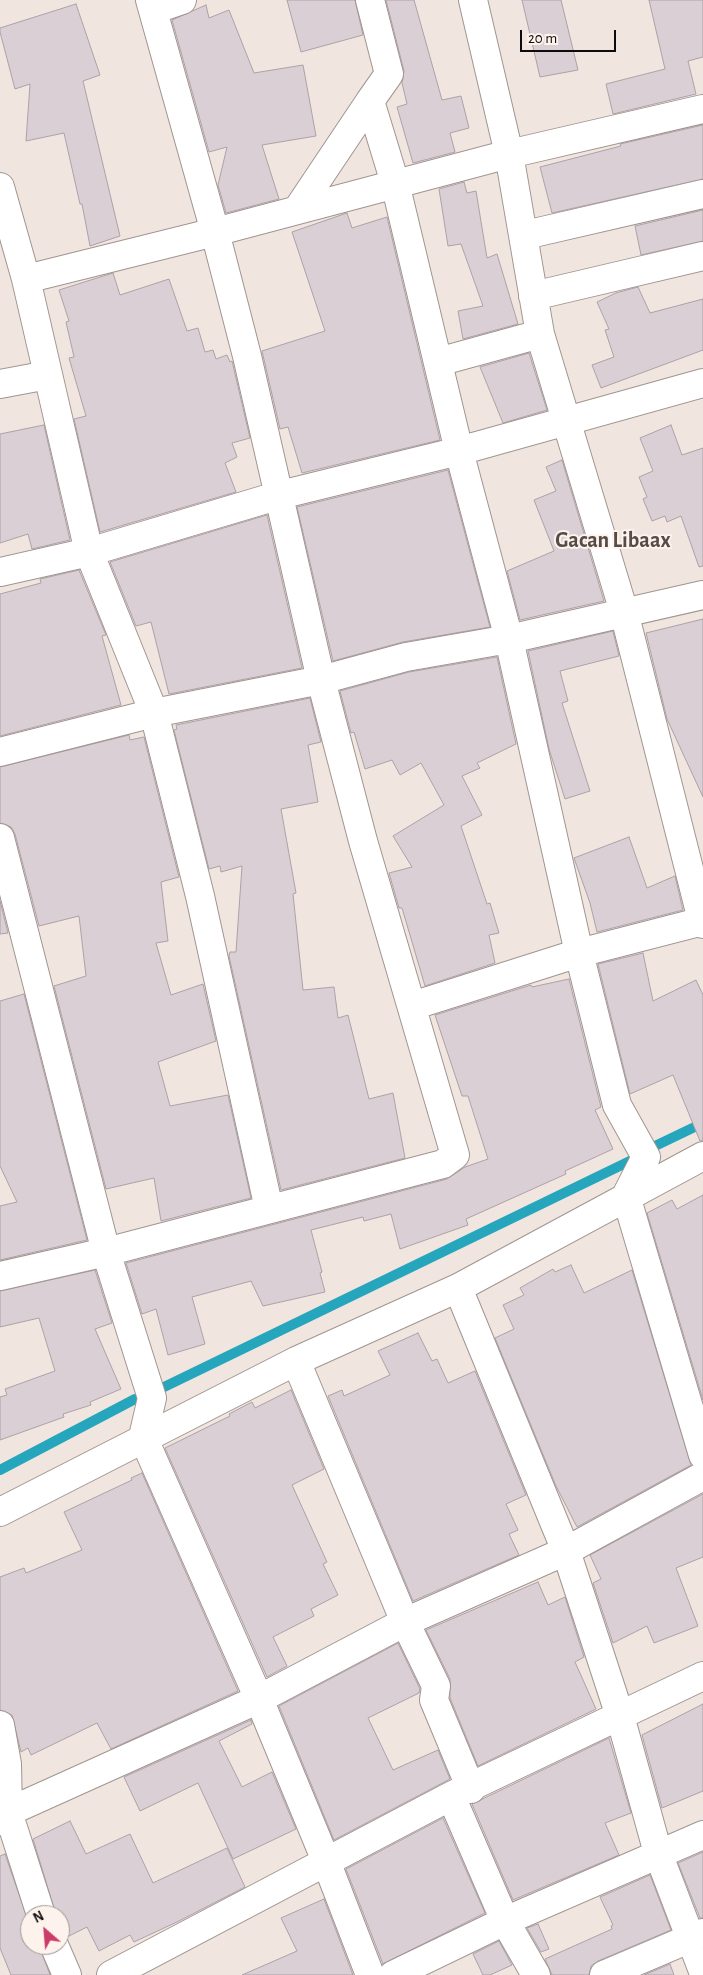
<!DOCTYPE html>
<style>
body{margin:0}
#map{position:relative;width:703px;height:1975px;overflow:hidden;background:#f1e5df;font-family:"Alegreya Sans",sans-serif}
canvas{display:block}
.north{position:absolute;left:20px;top:1905px;width:50px;height:50px;box-sizing:border-box;background:#fef2ec;border:1px solid #9e9692;border-radius:50%;rotate:333deg;font-size:14px;font-weight:700;line-height:20px;text-align:center;color:#0f0b0a}
.north::after{content:'';display:block;margin:auto;width:18px;height:22px;background:#ca3d6b;clip-path:polygon(50% 0,100% 100%,50% 72%,0 100%)}
.scale{position:absolute;left:520px;top:30px;width:96px;height:22px;box-sizing:border-box;border:2px solid #0f0b0a;border-top:0;padding-left:6px;font-size:15px;line-height:18px;white-space:nowrap;color:#0f0b0a;-webkit-text-stroke:4px #fef2ec;paint-order:stroke}
</style>
<div id="map">
<canvas width="703" height="1975"></canvas>
<div class="north">N</div>
<div class="scale">20 m</div>
</div>
<script>
const c = document.querySelector('canvas').getContext('2d');
c.lineJoin = 'round';
const toPath = rows => new Path2D(rows.map(r => 'M' + r).join(''));
function strokePath(path, color, width, dash) { c.strokeStyle = color; c.lineWidth = width; c.lineCap = dash ? 'butt' : 'round'; c.setLineDash(dash || []); c.stroke(path); }
function fillPath(path, color) { c.fillStyle = color; c.fill(path, 'evenodd'); }
function label(font, color, halo, rows, align = 'center') {
  c.font = font + ' "Alegreya Sans",sans-serif'; c.lineWidth = 4; c.setLineDash([]); c.textBaseline = 'middle'; c.strokeStyle = halo; c.fillStyle = color; for (const [text, x, y, turn = 0] of rows) {
    c.save(); c.translate(x, y); c.rotate((+turn || 0) * Math.PI / 180); c.textAlign = isNaN(turn) ? turn : align; if (halo) c.strokeText(text, 0, 0); c.fillText(text, 0, 0); c.restore();
  }
}
const stream = toPath([
 [653,1147,703,1123],
 [162,1388,632,1160],
 [0,1470,135,1399]
]);
const building = toPath([
 [287,0,355,0,363,35,301,52,287,0],
 [386,0,414,0,442,100,461,96,469,128,450,133,455,152,413,163,397,107,407,104,402,83,404,71,386,0],
 [522,0,561,0,578,70,540,77,522,0],
 [649,0,703,0,703,57,688,61,696,94,613,114,606,84,665,69,649,0],
 [76,4,100,75,83,81,120,236,90,246,82,204,80,204,64,133,26,141,30,84,15,89,0,32,0,28,76,4],
 [206,5,209,18,229,10,254,73,303,65,316,136,262,145,279,199,226,213,218,185,227,147,209,152,172,20,206,5],
 [703,125,703,179,552,213,540,167,621,146,620,144,703,125],
 [464,182,467,193,476,191,487,258,497,254,518,324,463,339,458,311,483,306,461,244,448,246,439,189,464,182],
 [703,210,703,241,641,255,635,226,703,210],
 [347,213,352,228,387,217,440,440,302,473,288,427,280,429,262,351,325,331,292,232,347,213],
 [113,273,120,295,169,279,187,331,198,328,205,352,213,350,216,359,227,355,230,362,232,361,250,438,232,443,237,457,225,463,236,492,100,532,74,419,86,416,69,358,74,357,66,322,69,321,59,290,113,273],
 [638,287,650,313,703,299,703,350,601,388,592,365,614,357,605,330,609,329,597,302,616,293,638,287],
 [529,353,547,410,503,423,480,367,529,353],
 [44,425,70,540,32,549,28,534,0,543,0,434,44,425],
 [671,425,682,455,703,448,703,566,699,567,681,516,667,522,665,516,652,521,643,499,647,497,639,477,653,471,640,438,671,425],
 [562,460,604,601,520,620,507,571,554,551,534,500,556,491,546,467,562,460],
 [448,470,490,627,403,642,333,661,297,507,448,470],
 [267,515,302,668,169,694,151,622,136,626,110,562,267,515],
 [79,570,106,635,102,636,121,705,0,736,0,594,41,583,40,579,79,570],
 [703,619,703,797,667,719,646,633,703,619],
 [613,631,619,656,560,671,568,701,562,703,590,791,565,799,549,749,528,651,613,631],
 [497,657,516,744,477,763,480,768,462,776,482,815,461,826,487,904,490,903,499,933,489,935,495,963,425,986,402,908,399,908,389,873,412,867,393,836,444,805,421,763,400,775,392,760,365,769,354,732,351,733,340,691,409,672,497,657],
 [310,698,321,742,308,745,318,802,281,809,296,893,293,894,303,990,334,987,338,1018,348,1015,369,1099,393,1093,405,1158,281,1190,229,956,230,952,236,952,242,866,221,872,220,866,209,869,174,730,177,729,176,725,310,698],
 [129,735,130,740,144,737,179,877,161,882,168,941,156,943,171,995,203,984,216,1041,158,1062,170,1106,228,1095,251,1198,161,1221,154,1178,106,1189,54,986,86,976,79,916,39,926,15,834,11,827,0,823,0,767,129,735],
 [629,837,647,888,675,876,683,910,597,932,590,903,574,858,629,837],
 [0,901,8,933,0,934,0,901],
 [643,953,653,1001,696,980,703,995,703,1140,700,1141,673,1075,630,1094,598,964,643,953],
 [569,979,601,1107,595,1110,613,1149,565,1171,566,1174,466,1219,468,1225,400,1249,391,1214,364,1221,363,1217,311,1230,322,1272,320,1273,325,1292,263,1306,251,1281,192,1297,205,1344,168,1355,156,1309,142,1314,126,1263,447,1179,465,1167,488,1159,468,1096,462,1096,435,1015,531,985,532,987,569,979],
 [24,994,87,1240,0,1260,0,1206,17,1202,0,1166,0,1001,24,994],
 [703,1195,703,1400,647,1213,672,1200,677,1209,703,1195],
 [571,1265,584,1293,632,1270,691,1465,577,1527,556,1486,495,1338,514,1329,503,1305,524,1295,520,1288,553,1269,555,1272,571,1265],
 [95,1270,112,1323,95,1329,121,1389,90,1402,91,1405,63,1414,64,1417,0,1440,0,1397,7,1395,5,1389,55,1371,39,1318,0,1327,0,1291,95,1270],
 [418,1333,432,1361,437,1359,448,1383,475,1371,526,1495,506,1504,518,1530,509,1534,519,1555,413,1601,328,1396,342,1390,344,1396,390,1375,378,1351,418,1333],
 [291,1390,324,1469,292,1485,327,1562,323,1564,338,1595,311,1609,314,1616,273,1637,287,1666,267,1677,165,1448,230,1416,229,1414,252,1402,255,1408,291,1390],
 [142,1473,238,1691,111,1749,97,1723,31,1755,28,1748,21,1752,12,1715,0,1710,0,1577,24,1568,26,1573,82,1550,64,1512,132,1480,131,1478,142,1473],
 [703,1494,703,1557,676,1568,698,1626,654,1643,647,1626,613,1643,593,1583,601,1579,590,1555,703,1494],
 [538,1582,548,1605,565,1597,584,1657,575,1662,596,1709,478,1766,450,1698,450,1679,426,1630,538,1582],
 [398,1643,420,1689,419,1693,368,1718,393,1770,438,1750,450,1779,334,1840,279,1706,398,1643],
 [703,1704,703,1791,662,1808,642,1735,703,1704],
 [251,1720,252,1724,219,1741,242,1787,272,1772,296,1829,233,1859,198,1783,140,1811,124,1777,251,1720],
 [609,1738,631,1813,605,1823,619,1855,513,1900,472,1804,609,1738],
 [443,1818,485,1913,383,1964,346,1869,443,1818],
 [70,1821,86,1854,130,1834,153,1883,227,1848,245,1887,179,1921,134,1942,130,1935,99,1951,87,1927,67,1937,60,1931,60,1915,56,1915,33,1839,70,1821],
 [703,1852,703,1918,700,1918,678,1863,703,1852],
 [5,1854,30,1926,30,1945,39,1945,50,1975,11,1975,0,1948,0,1856,5,1854],
 [650,1875,671,1930,598,1961,591,1966,589,1975,552,1975,545,1959,612,1929,611,1926,613,1925,600,1897,650,1875],
 [324,1899,353,1975,242,1975,297,1951,281,1918,324,1899],
 [538,1924,549,1949,541,1952,527,1928,538,1924],
 [499,1941,512,1965,490,1975,483,1975,473,1954,499,1941],
 [670,1964,674,1975,644,1975,670,1964]
]);
const street = toPath([
 [370,0,389,74,370,101,395,183,459,451,509,639,579,953,617,1105,646,1157,626,1196,703,1455],
 [473,0,509,154,540,334,624,612,703,924],
 [153,10,182,0],
 [0,187,26,279,89,552,154,713,200,896,269,1209],
 [297,210,370,101],
 [525,235,703,194],
 [26,279,215,232,509,154,703,109],
 [533,296,703,256],
 [438,362,540,334],
 [0,384,48,375],
 [0,572,89,552,280,495,459,451,703,383],
 [0,752,154,713,321,680,406,657,509,639,703,595],
 [0,838,106,1252,152,1398,143,1437,259,1699,326,1861,370,1975],
 [412,1006,579,953,703,921],
 [0,1276,106,1252,443,1164,455,1155,363,841,321,680,247,356,215,232,150,0],
 [458,1288,566,1551,620,1716,658,1853,703,1971],
 [296,1361,405,1622,436,1686,434,1700,471,1789],
 [0,1512,296,1361,458,1288,703,1156],
 [0,1725,7,1764,8,1812,41,1915],
 [451,1796,505,1921,536,1975],
 [0,1821,8,1812,259,1699,405,1622,566,1551,703,1476],
 [54,1945,67,1975],
 [111,1975,451,1796,703,1676],
 [393,1975,505,1921,703,1835],
 [604,1975,703,1933]
]);
const districtNames = [
 ["Gacan Libaax",613,540]
];
strokePath(stream, '#26a6bc', 10);
fillPath(building, '#dacfd4');
strokePath(building, '#ada1a7', 1);
strokePath(street, '#a09590', 30);
strokePath(street, '#fff', 28);
label('bold 22px', '#554c47', '#fef2ec', districtNames);
</script>
